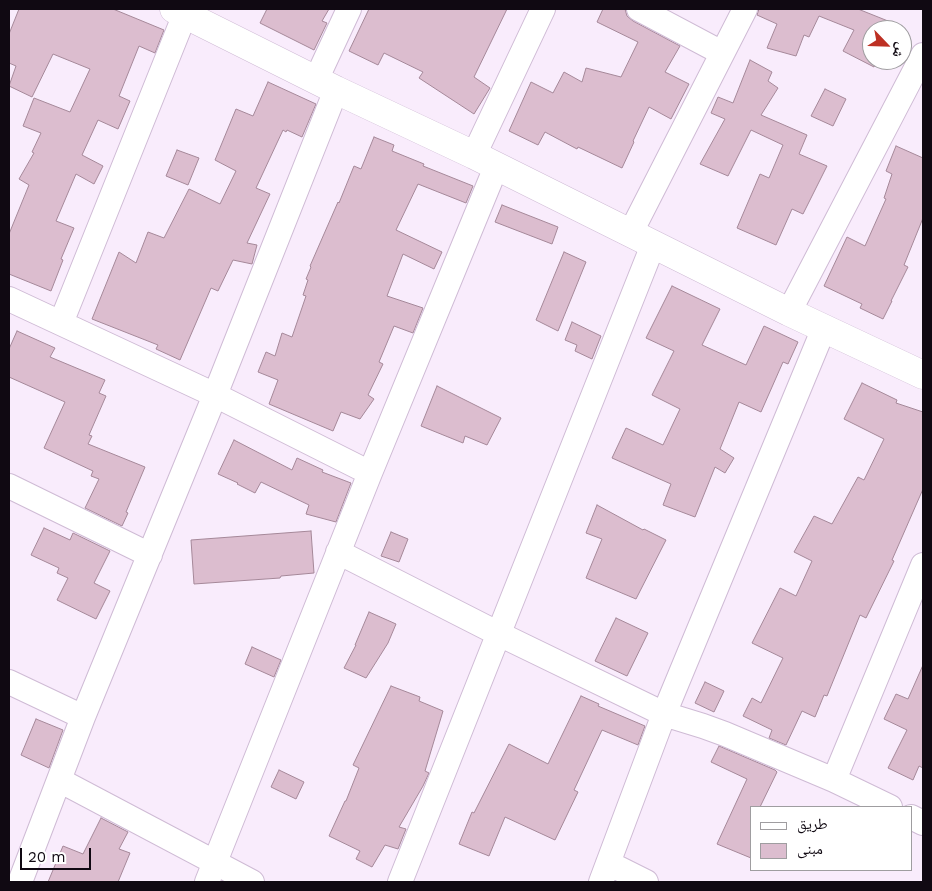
<!DOCTYPE html>
<meta charset="utf-8">
<style>
body{margin:0}
#map{position:relative;width:932px;height:891px;overflow:hidden;background:#f9ecfc;font-family:"Work Sans","Noto Naskh Arabic",sans-serif}
canvas{display:block}
.frame{position:absolute;inset:0;border:10px solid #100912;pointer-events:none}
.legend{position:absolute;left:750px;top:806px;width:162px;height:65px;box-sizing:border-box;background:#fff;border:1px solid #9f9da0;margin:0;padding:6px 9px;list-style:none;font-size:15px;color:#100912}
.legend li{display:flex;align-items:center;gap:10px;height:25px}
.legend b{width:25px;border:1px solid #9f9da0}
.north{position:absolute;left:862px;top:20px;width:50px;height:50px;box-sizing:border-box;background:#fff;border:1px solid #9f9da0;border-radius:50%;rotate:114deg;font-size:14px;font-weight:700;line-height:20px;text-align:center;color:#100912}
.north::after{content:'';display:block;margin:auto;width:18px;height:22px;background:#bd3023;clip-path:polygon(50% 0,100% 100%,50% 72%,0 100%)}
.scale{position:absolute;left:20px;top:848px;width:71px;height:22px;box-sizing:border-box;border:2px solid #100912;border-top:0;padding-left:6px;font-size:15px;line-height:18px;white-space:nowrap;color:#100912;-webkit-text-stroke:4px #fff;paint-order:stroke}
</style>
<div id="map">
<canvas width="932" height="891"></canvas>
<div class="frame"></div>
<ul class="legend">
<li><b style="height:6px;background:#fff"></b>طريق</li>
<li><b style="height:14px;background:#dcbdcf"></b>مبنى</li>
</ul>
<div class="north">ش</div>
<div class="scale">20 m</div>
</div>
<script>
const c = document.querySelector('canvas').getContext('2d');
c.lineJoin = 'round';
function fillPath(path, color) { c.fillStyle = color; c.fill(path, 'evenodd'); }
const toPath = rows => new Path2D(rows.map(r => 'M' + r).join(''));
function strokePath(path, color, width, dash) { c.strokeStyle = color; c.lineWidth = width; c.lineCap = dash ? 'butt' : 'round'; c.setLineDash(dash || []); c.stroke(path); }
const building = toPath([
 [19,9,113,9,164,30,155,53,139,46,119,96,130,101,118,129,98,120,82,155,103,166,94,184,76,174,56,221,74,228,61,259,63,260,51,291,9,274,9,234,29,185,19,179,34,153,32,152,41,133,23,126,34,98,70,112,90,69,53,54,32,97,9,86,16,66,9,63,9,34,19,9],
 [267,9,329,9,322,21,327,23,314,50,260,23,267,9],
 [369,9,507,9,474,77,490,88,474,114,419,78,423,72,384,53,378,65,349,51,369,9],
 [603,9,625,9,627,16,633,21,680,46,665,72,689,84,671,119,649,107,633,141,634,142,622,168,578,147,577,149,545,132,538,145,509,131,531,82,553,93,564,72,582,82,586,68,621,77,638,42,597,22,603,9],
 [759,9,858,9,893,23,890,30,872,30,872,60,877,60,874,67,843,51,854,30,819,16,809,37,804,35,796,56,767,48,777,24,757,15,759,9],
 [750,60,772,72,768,81,778,88,761,115,807,135,799,154,827,166,803,214,792,209,776,245,737,228,760,174,769,178,783,145,751,130,728,176,700,164,725,119,711,113,718,97,733,103,750,60],
 [268,82,316,104,302,137,287,130,286,132,283,130,256,188,270,194,247,243,257,245,252,264,233,260,218,291,211,288,180,360,156,349,158,345,92,319,119,252,136,263,148,232,164,238,189,189,220,204,236,171,215,160,236,109,253,116,268,82],
 [825,89,846,99,833,126,811,116,825,89],
 [374,137,394,145,392,151,424,164,423,166,473,186,466,203,418,184,396,230,442,252,434,269,403,254,387,296,423,308,413,333,394,326,379,362,383,364,368,395,374,399,360,419,341,412,333,431,269,404,278,380,258,372,266,352,275,356,282,333,292,337,306,296,303,295,308,280,306,279,311,267,310,266,338,202,339,203,354,166,361,169,374,137],
 [896,146,923,158,923,218,904,265,908,267,891,301,892,301,883,319,860,308,862,304,824,286,847,237,865,246,886,199,884,198,892,174,886,171,896,146],
 [177,150,199,158,188,185,166,176,177,150],
 [502,205,558,227,552,244,495,222,502,205],
 [564,252,586,262,558,331,536,320,564,252],
 [672,286,720,309,702,345,746,365,764,326,798,342,788,364,783,362,761,412,739,402,720,449,734,458,725,473,715,467,695,517,663,505,671,484,612,458,626,428,663,445,680,409,652,395,674,351,646,338,672,286],
 [572,322,601,336,592,359,575,351,577,345,565,340,572,322],
 [17,331,55,348,50,357,105,380,99,393,106,396,89,435,92,436,88,444,145,467,126,512,128,513,122,526,85,508,99,479,91,476,93,471,44,448,65,402,9,377,9,349,17,331],
 [862,383,897,400,896,403,923,412,923,489,892,560,894,561,866,618,860,615,827,696,824,695,815,717,802,711,786,745,769,738,772,730,743,716,752,698,761,703,783,658,752,643,780,588,796,596,812,561,794,552,814,516,832,524,858,477,864,480,884,439,844,419,862,383],
 [437,386,501,418,487,445,465,436,463,443,421,426,437,386],
 [234,440,292,470,297,458,323,470,322,472,351,483,336,522,306,514,309,505,261,482,255,493,237,484,238,483,218,474,234,440],
 [597,505,643,530,644,529,666,540,636,599,586,578,602,539,586,533,597,505],
 [44,528,70,540,73,533,110,551,94,583,110,591,96,619,57,600,68,578,57,573,59,568,31,555,44,528],
 [311,531,314,573,281,576,280,578,194,584,191,540,311,531],
 [391,532,408,539,399,562,381,556,391,532],
 [369,612,396,624,388,643,366,678,344,668,356,645,355,645,369,612],
 [616,618,648,633,627,676,595,661,616,618],
 [252,647,281,660,274,677,245,664,252,647],
 [923,665,923,768,919,766,913,780,888,768,907,730,884,719,896,694,908,699,923,665],
 [705,682,724,691,714,712,695,703,705,682],
 [391,686,420,697,419,701,443,711,425,771,429,773,423,786,399,827,406,829,398,849,385,845,372,867,356,859,360,851,329,836,345,801,346,801,359,768,353,765,391,686],
 [581,696,599,704,598,706,645,726,638,745,602,730,574,790,578,792,555,840,505,817,489,856,459,844,472,812,474,813,509,744,548,764,581,696],
 [36,719,63,730,49,768,21,755,36,719],
 [719,746,775,770,777,772,760,807,751,807,751,858,717,844,747,779,711,762,719,746],
 [279,770,304,782,296,799,271,787,279,770],
 [101,818,128,832,119,849,130,853,118,882,48,882,63,846,83,854,101,818]
]);
const minor = toPath([
 [639,9,722,53],
 [316,80,349,9],
 [474,155,543,9],
 [630,234,745,9],
 [9,299,215,395,370,473],
 [789,312,923,55],
 [61,323,185,14],
 [9,486,150,555],
 [338,552,499,634,664,714,703,726,725,734,834,780,890,807],
 [9,682,83,717],
 [59,780,252,882],
 [834,780,923,565],
 [911,817,923,823],
 [608,863,646,882],
 [20,882,83,717,215,395,336,90],
 [207,882,370,473,496,167],
 [400,882,653,245],
 [601,882,664,714,824,328]
]);
const tertiary = toPath([
 [174,9,336,90,474,155,789,312,923,375]
]);
fillPath(building, '#dcbdcf');
strokePath(building, '#a58899', 1);
strokePath(minor, '#cfbbd5', 26);
strokePath(tertiary, '#cfbbd5', 29);
strokePath(minor, '#fff', 24);
strokePath(tertiary, '#fff', 28);
</script>
